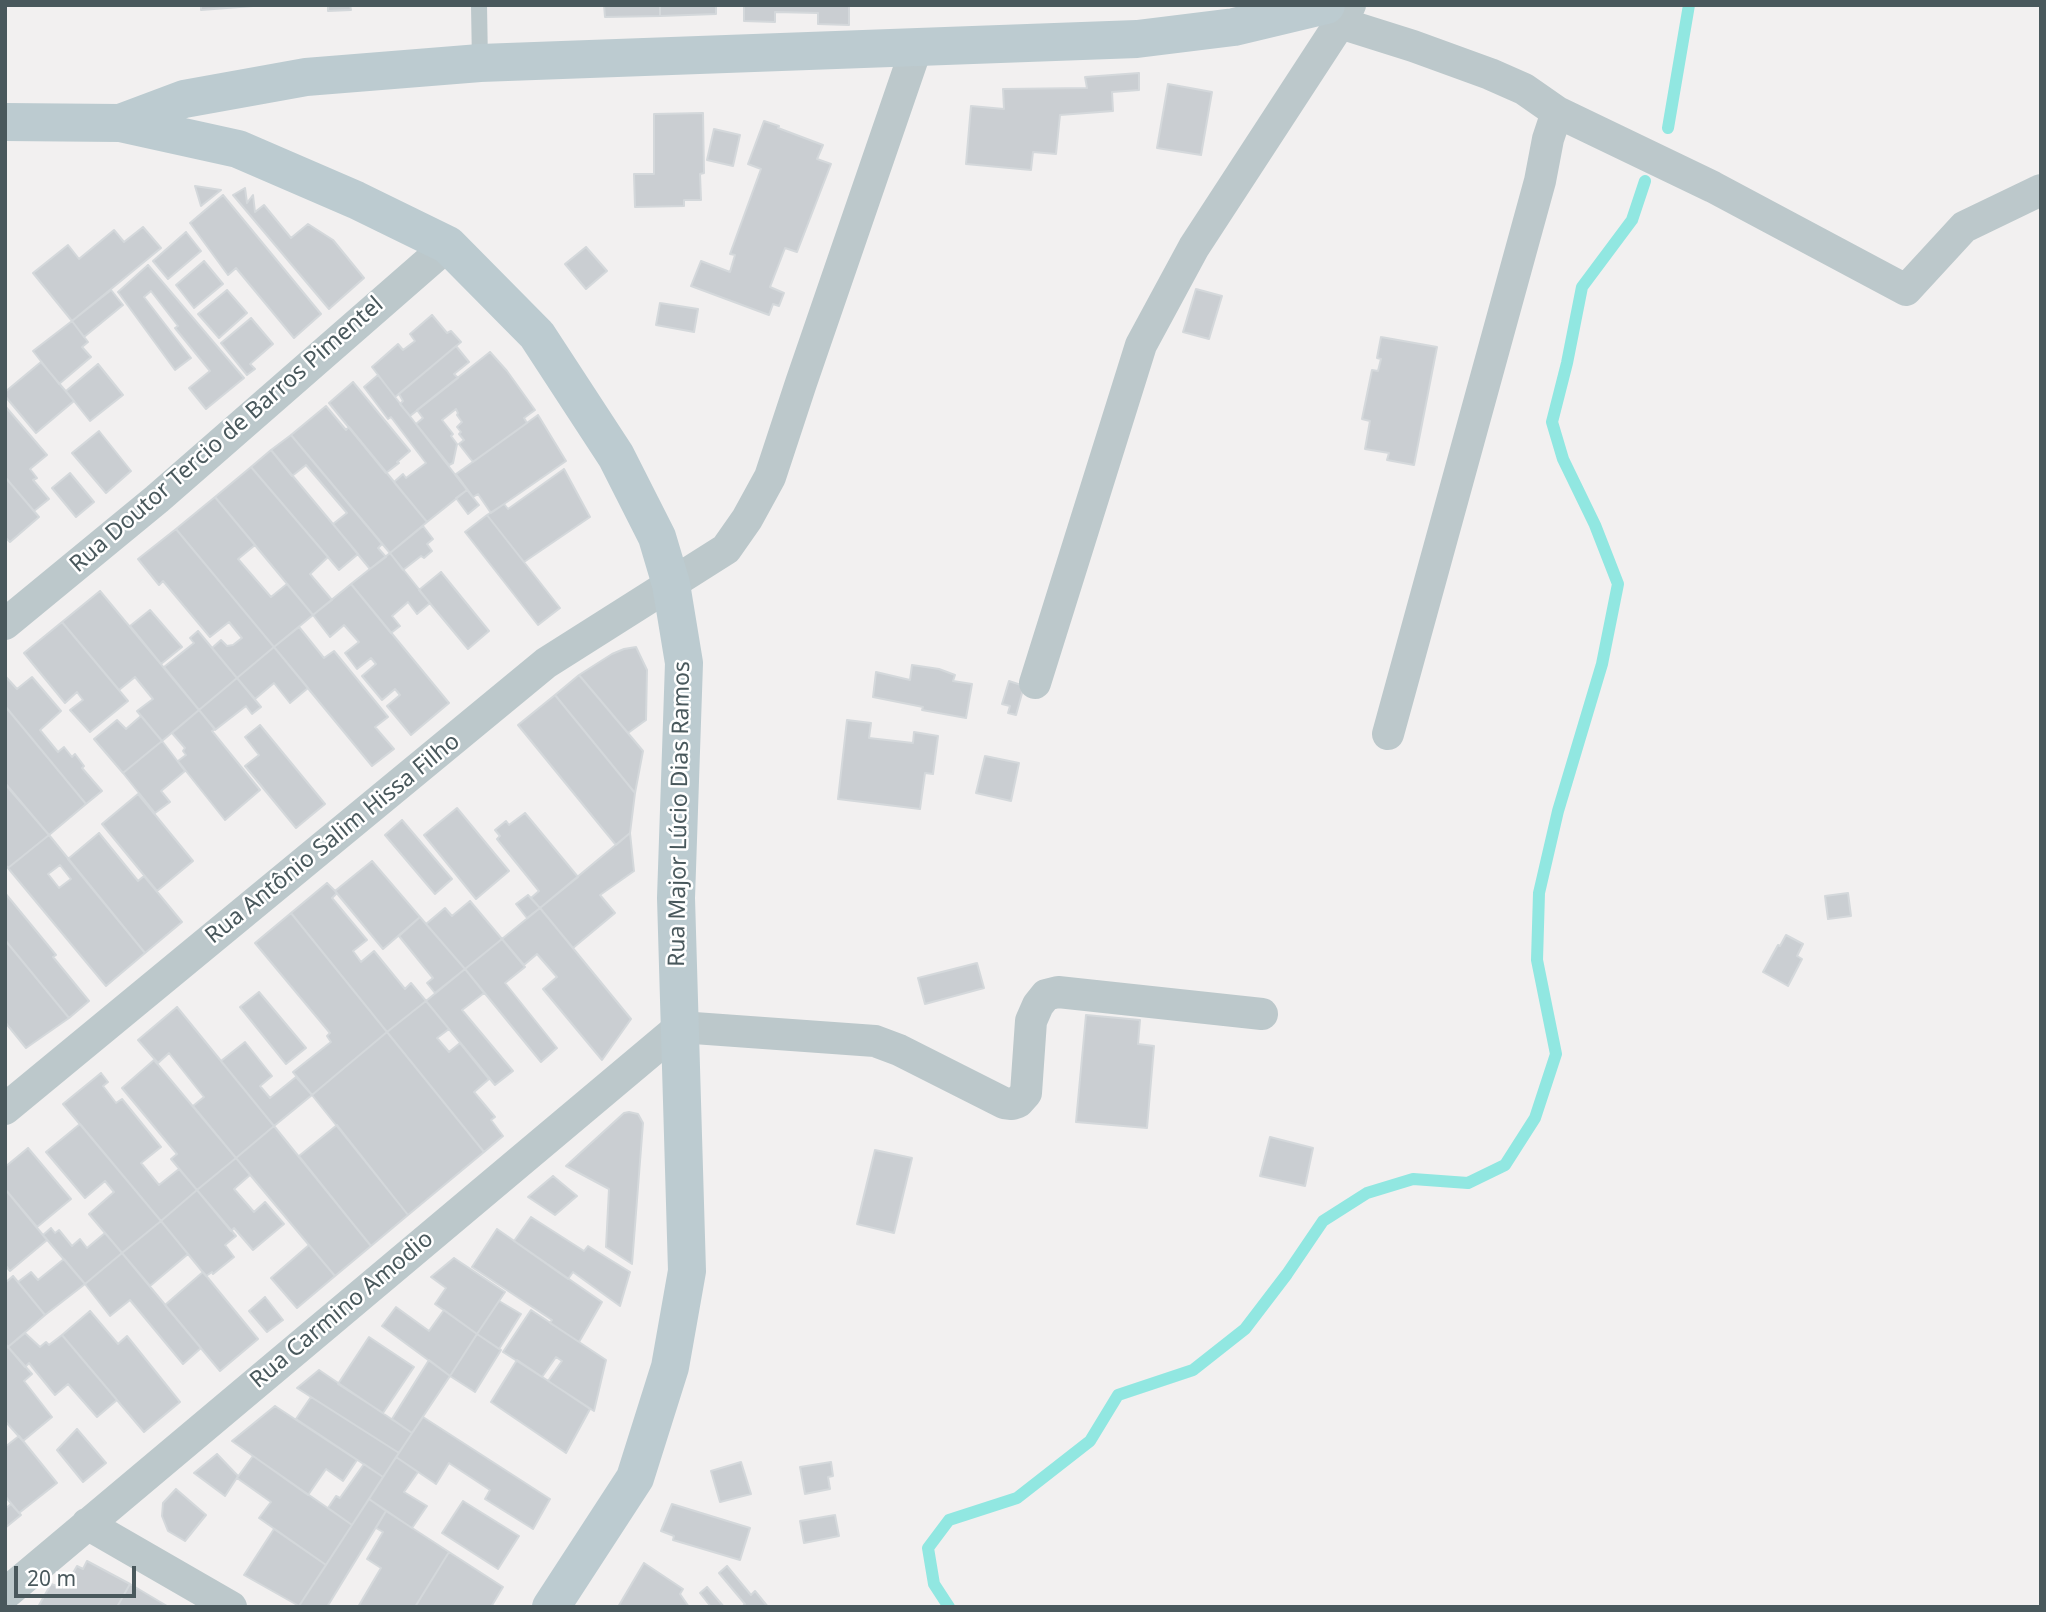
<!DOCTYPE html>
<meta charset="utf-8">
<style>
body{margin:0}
#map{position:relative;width:2046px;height:1612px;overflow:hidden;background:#f2f0f0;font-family:"Noto Sans",sans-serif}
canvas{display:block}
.frame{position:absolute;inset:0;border:7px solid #49585c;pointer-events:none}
.scale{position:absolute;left:14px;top:1566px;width:122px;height:32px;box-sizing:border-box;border:4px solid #49585c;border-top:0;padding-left:9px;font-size:21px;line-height:24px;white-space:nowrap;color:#49585c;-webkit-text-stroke:5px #fff;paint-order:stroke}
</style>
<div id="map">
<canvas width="2046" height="1612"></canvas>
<div class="frame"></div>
<div class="scale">20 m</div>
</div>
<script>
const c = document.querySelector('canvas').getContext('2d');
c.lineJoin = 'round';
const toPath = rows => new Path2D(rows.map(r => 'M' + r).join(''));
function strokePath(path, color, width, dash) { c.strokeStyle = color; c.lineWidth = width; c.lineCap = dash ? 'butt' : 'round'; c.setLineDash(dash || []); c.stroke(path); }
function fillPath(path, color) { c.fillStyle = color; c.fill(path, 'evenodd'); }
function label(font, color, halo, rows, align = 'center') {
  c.font = font + ' "Noto Sans",sans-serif'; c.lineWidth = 5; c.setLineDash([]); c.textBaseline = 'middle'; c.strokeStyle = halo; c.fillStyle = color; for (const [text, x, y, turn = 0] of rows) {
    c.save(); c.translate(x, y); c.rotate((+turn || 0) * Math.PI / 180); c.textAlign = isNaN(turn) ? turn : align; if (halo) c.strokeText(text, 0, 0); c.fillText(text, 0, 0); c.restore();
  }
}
const stream = toPath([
 [1668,128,1689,5],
 [949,1607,934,1584,928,1548,949,1520,1017,1498,1090,1441,1118,1395,1193,1370,1245,1329,1287,1274,1323,1221,1367,1193,1413,1179,1468,1183,1505,1165,1535,1118,1556,1054,1537,960,1539,893,1558,811,1602,664,1618,584,1595,525,1563,459,1552,422,1567,363,1582,287,1632,220,1645,181]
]);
const building = toPath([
 [201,5,266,5,201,10,201,5],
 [328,5,350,5,351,10,328,11,328,5],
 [604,5,660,5,660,16,605,17,604,5],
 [660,5,716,5,716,14,660,16,660,5],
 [744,5,849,5,849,25,818,24,818,13,775,12,775,22,744,21,744,5],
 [1139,73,1139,90,1112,92,1113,111,1060,115,1056,154,1033,152,1031,170,966,164,971,106,1004,109,1003,89,1087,88,1085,77,1139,73],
 [1168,84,1212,92,1201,155,1157,148,1168,84],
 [703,113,704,173,700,174,701,200,684,200,684,206,635,207,634,174,654,174,654,114,703,113],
 [764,121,779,126,778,128,823,145,817,159,831,164,797,252,785,248,770,287,784,293,779,306,773,304,769,315,691,286,701,261,730,272,735,255,730,254,761,169,748,164,764,121],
 [714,129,740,135,733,166,707,160,714,129],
 [195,186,221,190,201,206,195,186],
 [245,188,247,203,253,195,255,212,264,205,291,238,308,224,333,240,364,278,329,309,233,195,245,188],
 [223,195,321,314,294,338,236,268,228,275,190,223,223,195],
 [143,227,161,248,72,321,33,273,68,245,79,259,114,230,124,242,143,227],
 [186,232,201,251,168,279,153,261,186,232],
 [586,247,607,271,586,289,565,264,586,247],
 [204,261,223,284,194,308,176,285,204,261],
 [148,265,244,378,206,409,189,388,210,371,175,328,178,326,151,291,144,297,191,358,175,370,118,292,148,265],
 [1196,289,1222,296,1209,339,1183,332,1196,289],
 [111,290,123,305,84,337,72,321,111,290],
 [227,290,247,313,219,338,198,314,227,290],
 [660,303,698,309,694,332,656,325,660,303],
 [432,315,447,333,451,331,461,342,395,397,372,367,398,344,403,350,415,341,410,334,432,315],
 [251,318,273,344,250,364,255,369,247,375,221,343,251,318],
 [72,321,88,342,82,347,91,357,59,384,33,351,72,321],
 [1381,337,1437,347,1414,465,1387,460,1389,453,1365,449,1370,421,1362,419,1372,370,1378,371,1381,359,1377,358,1381,337],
 [456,346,469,362,454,374,458,378,410,416,400,404,403,401,399,394,456,346],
 [490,352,507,371,535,410,524,418,527,423,473,462,459,444,464,440,459,434,461,432,457,427,462,422,457,415,458,413,456,409,442,420,453,434,451,436,457,444,453,463,449,465,416,424,423,418,417,410,490,352],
 [41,362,74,401,36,433,5,396,5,392,41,362],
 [98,364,123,395,90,421,66,391,98,364],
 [378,375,467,490,427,522,394,482,403,474,406,478,426,463,391,417,388,419,364,387,378,375],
 [353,382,410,451,397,462,399,463,386,473,329,403,353,382],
 [5,406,47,455,30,469,37,478,33,480,49,499,34,511,5,477,5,406],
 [326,406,346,430,349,427,427,522,390,553,291,435,326,406],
 [538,415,566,461,491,513,478,494,473,497,456,474,538,415],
 [99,431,131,471,106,493,72,453,99,431],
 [291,435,382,544,378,548,386,557,370,569,333,524,347,513,306,465,292,476,271,450,291,435],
 [271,450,358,554,339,570,251,467,271,450],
 [251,467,328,557,310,574,332,600,313,615,215,497,251,467],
 [564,469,590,517,524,562,487,515,504,504,508,509,564,469],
 [70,473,94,502,76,517,52,488,70,473],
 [5,477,39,517,10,542,5,537,5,477],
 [467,490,479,505,468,514,456,498,467,490],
 [215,497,255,545,238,559,271,597,287,584,313,615,274,647,176,529,215,497],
 [487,515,560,608,538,625,465,532,487,515],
 [423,526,433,539,427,544,432,551,424,558,421,556,403,570,390,553,423,526],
 [176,529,274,647,237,678,212,648,221,640,227,646,233,645,242,638,229,622,210,637,163,581,159,585,138,559,176,529],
 [390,553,430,603,417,614,408,602,392,616,400,626,391,633,351,584,390,553],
 [441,572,489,631,468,649,419,590,441,572],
 [351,584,449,703,411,735,387,706,400,695,395,689,382,700,362,676,376,664,371,658,357,669,345,653,359,642,344,625,330,637,313,615,351,584],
 [100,591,199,710,162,741,137,711,153,699,135,677,119,690,62,622,100,591],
 [150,610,182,647,161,664,130,626,150,610],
 [62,622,128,701,90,732,70,710,83,700,77,692,65,703,24,653,62,622],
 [299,627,324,658,334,651,388,717,375,727,394,749,372,766,274,647,299,627],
 [198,631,237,678,199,710,164,667,194,643,190,638,198,631],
 [274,647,308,688,290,703,274,683,255,699,237,678,274,647],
 [636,647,647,670,646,720,628,733,579,675,612,654,624,649,636,647],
 [912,665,939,669,955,675,953,681,972,684,966,718,922,710,923,707,873,697,876,672,910,680,912,665],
 [579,675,643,751,635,793,555,695,579,675],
 [6,677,17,689,32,677,61,711,40,730,58,752,64,747,72,757,75,754,84,766,82,768,102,791,86,804,5,706,6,677],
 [237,678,261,707,252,714,246,706,215,730,199,710,237,678],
 [1009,681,1024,686,1016,715,1008,713,1010,706,1002,704,1009,681],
 [555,695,635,793,630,833,616,845,518,725,555,695],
 [5,706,86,804,49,835,5,783,5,706],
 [199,710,215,729,212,731,260,790,225,820,178,761,186,755,183,751,185,748,172,733,199,710],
 [141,716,162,741,123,773,94,739,117,720,126,729,141,716],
 [847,720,871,723,869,738,913,743,914,732,938,736,933,774,925,773,920,809,838,799,847,720],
 [260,725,325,804,296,828,245,766,259,755,245,737,260,725],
 [162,741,185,771,161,791,170,802,155,813,123,773,162,741],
 [985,756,1019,763,1011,801,976,793,985,756],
 [5,784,49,835,8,868,5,864,5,784],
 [138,794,193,861,157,891,102,824,138,794],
 [457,808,509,871,476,899,424,835,457,808],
 [525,813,578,877,540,908,531,898,539,891,497,839,500,836,495,830,506,821,509,825,525,813],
 [402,820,452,879,435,894,385,835,402,820],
 [99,833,138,881,144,876,182,922,145,953,68,859,99,833],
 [630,833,634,871,600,895,615,913,573,948,540,908,630,833],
 [49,835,145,953,106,986,8,868,49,835],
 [60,865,71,879,59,888,48,874,60,865],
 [372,861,420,917,383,949,335,891,372,861],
 [327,883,337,893,332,898,367,940,353,951,361,962,374,951,405,989,411,983,426,1001,387,1032,291,913,327,883],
 [5,893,56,955,53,957,89,1001,69,1018,5,940,5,893],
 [1848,893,1851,916,1828,919,1825,896,1848,893],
 [528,895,540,908,527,918,516,904,528,895],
 [470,901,502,939,465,969,426,924,445,908,452,916,470,901],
 [540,908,631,1019,602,1060,543,989,557,977,537,954,524,965,502,939,540,908],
 [291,913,387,1032,312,1095,293,1072,331,1042,327,1036,330,1033,255,943,291,913],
 [420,917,465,969,435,993,427,983,433,978,399,936,420,917],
 [1786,935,1803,944,1797,956,1802,959,1788,986,1763,972,1778,945,1780,946,1786,935],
 [502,939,525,967,505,983,557,1048,541,1062,465,969,502,939],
 [5,940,69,1018,26,1048,5,1022,5,940],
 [977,963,984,988,925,1004,918,978,977,963],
 [465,969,484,993,462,1010,513,1071,495,1085,426,1001,465,969],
 [259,992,306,1048,286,1064,240,1007,259,992],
 [426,1001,449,1029,437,1038,449,1052,460,1043,489,1079,474,1092,495,1117,491,1120,503,1136,484,1152,387,1032,426,1001],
 [177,1007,274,1126,236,1158,193,1106,204,1097,169,1053,158,1063,138,1040,177,1007],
 [1086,1015,1140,1020,1138,1044,1154,1046,1147,1128,1076,1122,1086,1015],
 [387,1032,484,1152,408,1215,312,1095,387,1032],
 [245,1042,272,1076,260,1086,270,1098,296,1077,312,1095,274,1126,221,1061,245,1042],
 [154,1060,236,1158,197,1190,171,1159,177,1154,122,1088,154,1060],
 [101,1073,108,1082,103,1086,116,1103,122,1099,161,1147,141,1163,159,1185,179,1169,197,1190,161,1221,63,1104,101,1073],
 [629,1112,638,1114,643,1123,632,1264,606,1247,609,1189,566,1166,624,1113,629,1112],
 [80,1124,161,1221,122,1253,89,1214,114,1192,105,1181,85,1198,46,1152,80,1124],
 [337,1125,408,1215,371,1246,299,1156,337,1125],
 [274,1126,371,1246,335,1276,236,1158,274,1126],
 [1270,1137,1313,1148,1305,1186,1260,1176,1270,1137],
 [28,1148,71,1199,37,1227,5,1189,5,1167,28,1148],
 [875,1150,912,1158,894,1233,857,1224,875,1150],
 [236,1158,250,1175,234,1189,254,1212,265,1202,284,1224,253,1250,234,1228,231,1231,197,1190,236,1158],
 [553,1176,577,1196,555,1215,528,1197,553,1176],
 [5,1189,47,1240,10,1271,5,1265,5,1189],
 [197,1190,236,1236,225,1245,234,1257,213,1274,212,1272,206,1276,161,1221,197,1190],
 [531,1217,584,1251,588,1246,630,1272,620,1306,573,1272,568,1279,514,1241,531,1217],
 [161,1221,188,1254,150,1286,122,1253,161,1221],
 [51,1228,55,1233,59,1230,72,1246,80,1239,87,1248,105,1233,122,1253,85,1284,43,1235,51,1228],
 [497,1229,602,1302,579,1342,550,1323,552,1320,472,1267,497,1229],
 [309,1245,335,1276,297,1308,271,1278,309,1245],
 [122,1253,201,1348,183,1364,130,1300,110,1316,85,1284,122,1253],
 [454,1258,505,1292,477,1334,435,1304,446,1288,431,1277,454,1258],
 [64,1259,85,1284,45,1315,18,1282,31,1272,38,1280,64,1259],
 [203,1272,258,1339,220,1371,165,1305,203,1272],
 [13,1276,45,1315,8,1347,5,1343,5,1283,13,1276],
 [265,1297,283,1320,267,1332,249,1311,265,1297],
 [499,1301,521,1314,499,1349,477,1334,499,1301],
 [396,1307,429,1331,444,1310,477,1334,450,1376,382,1326,396,1307],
 [531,1310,606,1360,594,1411,548,1381,562,1361,556,1357,542,1377,503,1352,531,1310],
 [90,1311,118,1344,127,1336,180,1402,144,1432,62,1335,90,1311],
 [25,1333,40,1347,46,1342,49,1345,62,1335,117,1400,97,1417,68,1384,55,1395,29,1363,25,1367,9,1348,8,1347,25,1333],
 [477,1334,501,1350,475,1392,450,1376,477,1334],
 [369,1337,414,1367,383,1413,338,1384,369,1337],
 [8,1347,32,1374,24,1381,52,1417,23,1441,5,1421,5,1349,8,1347],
 [429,1360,450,1376,412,1433,392,1419,429,1360],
 [517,1360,590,1409,566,1453,491,1402,517,1360],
 [319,1370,412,1433,399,1453,297,1388,319,1370],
 [311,1397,399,1453,383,1477,296,1419,311,1397],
 [275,1406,357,1460,343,1481,326,1469,308,1495,232,1441,275,1406],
 [423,1417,550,1499,533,1529,485,1499,490,1490,449,1463,436,1484,396,1457,423,1417],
 [77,1429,106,1463,83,1482,57,1450,77,1429],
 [19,1436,57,1483,19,1513,5,1496,5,1447,19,1436],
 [217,1454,238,1476,225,1496,194,1473,217,1454],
 [253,1456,352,1525,326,1565,259,1518,271,1502,237,1478,253,1456],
 [396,1457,418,1472,404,1492,427,1506,412,1528,369,1499,396,1457],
 [741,1462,751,1494,720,1502,711,1471,741,1462],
 [831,1462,833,1476,828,1477,830,1489,805,1494,800,1467,831,1462],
 [364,1464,383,1477,352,1525,328,1508,336,1496,340,1498,364,1464],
 [176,1489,206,1515,185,1541,168,1531,162,1516,163,1503,176,1489],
 [369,1499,386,1511,327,1607,299,1606,369,1499],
 [463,1501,519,1536,498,1569,442,1533,463,1501],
 [11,1504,21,1515,5,1528,5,1509,11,1504],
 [672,1504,750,1528,740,1560,673,1540,674,1536,661,1531,672,1504],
 [386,1511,449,1552,415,1607,358,1607,381,1568,367,1559,383,1532,376,1528,386,1511],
 [835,1515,839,1536,804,1543,800,1521,835,1515],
 [274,1529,326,1565,299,1606,244,1575,274,1529],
 [449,1552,503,1587,491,1607,415,1607,449,1552],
 [87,1561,130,1584,117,1607,38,1607,51,1584,57,1586,63,1576,69,1580,77,1566,83,1569,87,1561],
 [644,1563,683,1589,680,1594,689,1607,618,1607,644,1563],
 [727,1566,751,1595,755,1591,768,1607,742,1607,745,1604,719,1573,727,1566],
 [130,1584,167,1606,166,1607,117,1607,130,1584],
 [707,1587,724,1607,711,1607,700,1593,707,1587]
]);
const service = toPath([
 [479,5,480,63]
]);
const minor = toPath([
 [1340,23,1413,46,1490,74,1524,89,1557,112,1713,187,1906,290,1964,227,2041,190],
 [5,624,157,499,448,245],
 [1035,683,1141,345,1194,247,1340,23,1350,5],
 [1388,734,1540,181,1548,139,1557,112],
 [5,1109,546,663,726,549,747,519,770,477,801,383,917,46],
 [87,1524,231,1607],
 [5,1594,680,1027,875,1041,899,1050,1004,1103,1012,1104,1018,1102,1026,1093,1031,1021,1038,1005,1046,995,1058,992,1262,1014]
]);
const secondary = toPath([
 [5,122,120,123,184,99,306,77,480,63,1137,39,1234,27,1326,5],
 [120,123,238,149,356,200,448,245,537,335,616,456,657,537,671,584,684,663,676,898,687,1271,670,1367,635,1478,551,1607]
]);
const streetNames = [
 ["Rua Doutor Tercio de Barros Pimentel",227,435,-41],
 ["Rua Major Lúcio Dias Ramos",680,814,-89],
 ["Rua Antônio Salim Hissa Filho",333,839,-39],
 ["Rua Carmino Amodio",342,1310,-40]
];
strokePath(stream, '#91e7e1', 12);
fillPath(building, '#caced2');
strokePath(building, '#d4d8db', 2);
strokePath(service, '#bcc8cb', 16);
strokePath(minor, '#bcc8cb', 32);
strokePath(secondary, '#bccbd0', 38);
label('23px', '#49585c', '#fff', streetNames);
</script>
